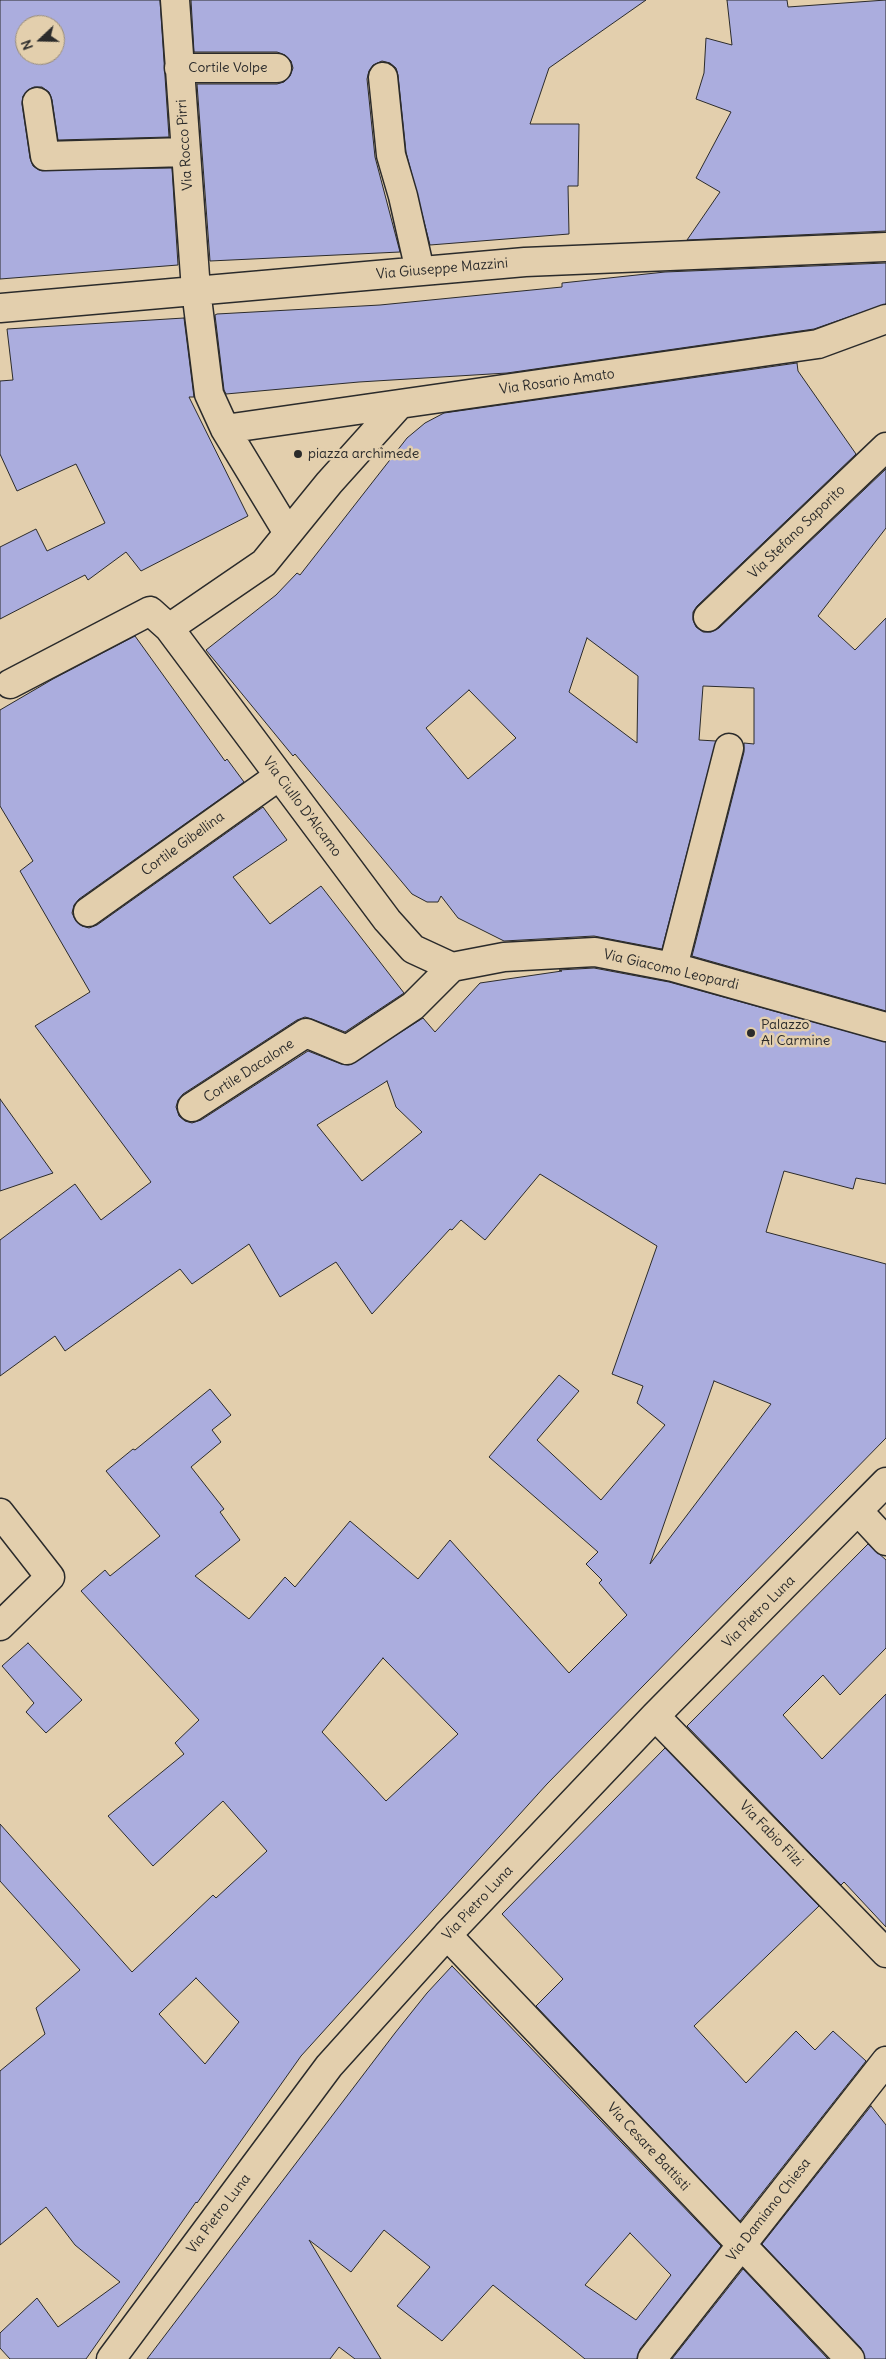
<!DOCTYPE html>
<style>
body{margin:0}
#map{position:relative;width:886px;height:2359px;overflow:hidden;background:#e3cfad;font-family:Delius,sans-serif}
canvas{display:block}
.north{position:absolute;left:15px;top:15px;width:50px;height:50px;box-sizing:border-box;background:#e3cfad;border:1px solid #998d79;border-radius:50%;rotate:249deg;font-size:14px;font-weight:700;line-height:20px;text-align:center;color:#2b2b2b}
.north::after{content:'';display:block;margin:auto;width:18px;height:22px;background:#2b2b2b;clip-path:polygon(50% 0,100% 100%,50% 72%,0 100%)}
</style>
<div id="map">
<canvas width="886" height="2359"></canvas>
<div class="north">N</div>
</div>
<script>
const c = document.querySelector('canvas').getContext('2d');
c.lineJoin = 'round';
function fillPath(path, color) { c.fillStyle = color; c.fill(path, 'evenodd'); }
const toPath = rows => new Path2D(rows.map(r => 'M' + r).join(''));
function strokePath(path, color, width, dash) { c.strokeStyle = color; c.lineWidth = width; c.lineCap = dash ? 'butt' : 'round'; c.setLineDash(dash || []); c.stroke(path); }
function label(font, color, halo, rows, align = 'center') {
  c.font = font + ' Delius,sans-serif'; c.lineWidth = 5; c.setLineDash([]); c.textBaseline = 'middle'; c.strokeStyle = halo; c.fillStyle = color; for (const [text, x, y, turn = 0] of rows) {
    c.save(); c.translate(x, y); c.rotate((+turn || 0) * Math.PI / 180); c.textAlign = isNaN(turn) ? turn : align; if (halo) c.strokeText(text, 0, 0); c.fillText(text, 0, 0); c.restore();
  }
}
const building = toPath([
 [0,0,160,0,169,137,58,140,52,100,49,92,42,87,34,87,28,90,23,96,22,104,30,158,33,166,39,170,172,168,178,265,0,279,0,0],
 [25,25,55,25,55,55,25,55,25,25],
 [191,0,646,0,549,68,530,124,579,124,578,186,568,186,569,234,430,245,406,152,398,75,396,68,390,63,382,61,373,65,369,71,367,79,375,157,400,252,210,261,197,84,277,84,284,82,290,76,293,68,291,61,285,55,277,52,194,52,191,0],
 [727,0,787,0,788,7,886,0,886,231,687,240,720,192,696,178,731,112,696,99,704,73,706,38,732,45,727,0],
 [886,263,886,304,814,329,507,373,359,382,226,394,224,390,215,315,217,314,380,305,562,287,562,283,665,272,886,263],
 [184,318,194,397,189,397,248,516,141,571,126,552,88,580,85,575,0,619,0,547,36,529,47,551,105,523,76,464,17,491,0,454,0,381,13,380,7,329,184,318],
 [797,363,798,371,856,454,697,606,693,612,693,620,696,627,703,632,711,632,719,628,886,469,886,528,818,616,855,650,886,618,886,1011,692,956,744,752,744,743,754,744,754,688,703,686,699,740,716,741,662,949,594,936,504,941,458,918,441,896,438,902,427,902,412,894,295,754,293,756,206,650,276,595,297,573,300,575,407,438,425,423,444,413,797,363],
 [587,638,638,676,637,743,569,692,587,638],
 [469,690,516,738,468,779,426,728,469,690],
 [135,636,225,761,227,759,244,782,79,899,74,905,72,913,76,921,82,926,89,928,97,925,263,807,287,840,233,877,270,924,321,886,404,993,345,1032,312,1019,305,1017,297,1020,183,1094,178,1100,176,1107,179,1116,185,1121,192,1123,201,1120,308,1051,341,1064,349,1065,423,1018,435,1032,480,983,562,971,559,970,594,968,669,982,886,1042,886,1184,856,1178,853,1189,784,1171,766,1232,886,1264,886,1438,547,1784,301,2056,197,2203,196,2202,86,2359,10,2359,0,2348,0,2333,37,2298,58,2327,120,2282,75,2245,46,2207,0,2245,0,2071,45,2034,36,2008,80,1970,0,1881,0,1824,132,1972,213,1895,216,1898,267,1851,223,1801,153,1866,108,1816,184,1754,175,1743,199,1720,81,1591,105,1570,110,1576,160,1536,106,1471,133,1449,135,1450,210,1389,231,1415,212,1430,221,1442,191,1467,224,1509,220,1512,240,1540,195,1576,249,1619,285,1577,295,1587,350,1521,418,1579,450,1540,569,1673,627,1615,599,1583,602,1580,586,1564,598,1552,489,1457,559,1375,579,1391,537,1440,601,1500,665,1425,637,1403,643,1386,612,1374,657,1246,540,1174,485,1240,461,1220,452,1230,450,1229,372,1314,336,1262,280,1297,249,1244,192,1284,180,1269,65,1351,55,1336,0,1376,0,1240,75,1184,101,1220,151,1182,35,1026,90,992,20,871,33,861,0,806,0,710,53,679,135,636],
 [387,1081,396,1107,422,1132,362,1181,317,1125,387,1081],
 [714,1381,771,1404,650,1564,714,1381],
 [383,1658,458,1734,386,1801,322,1732,383,1658],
 [196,1978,239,2022,205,2064,159,2014,196,1978],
 [0,1099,53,1173,0,1191,0,1099],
 [868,1544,886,1560,886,1648,840,1695,823,1675,783,1715,822,1759,886,1694,886,1927,844,1882,841,1885,687,1726,868,1544],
 [28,1643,82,1700,46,1733,26,1712,34,1703,2,1666,28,1643],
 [665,1748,819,1906,694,2026,746,2083,796,2031,815,2050,833,2031,866,2061,740,2221,536,2006,563,1979,502,1914,665,1748],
 [452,1966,721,2246,640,2349,637,2359,585,2359,493,2285,442,2341,397,2306,430,2267,384,2230,351,2272,309,2240,381,2359,355,2359,339,2347,330,2359,147,2359,395,2033,427,1993,452,1966],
 [630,2233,671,2275,636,2320,585,2285,630,2233],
 [871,2106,886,2125,886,2359,865,2359,861,2348,762,2244,871,2106],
 [743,2269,828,2359,672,2359,743,2269]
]);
const minor = toPath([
 [175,0,196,290,209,394,225,429,288,533],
 [179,68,277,68],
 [383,77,391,155,403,196,420,271],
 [37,102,45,156,186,152],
 [0,308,525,262,886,247],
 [225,429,818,344,886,319],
 [708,617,886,447],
 [169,628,264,563,329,483,400,404],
 [10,684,150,611,169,628,387,920,413,949,452,967],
 [88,912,279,776],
 [452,967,504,957,595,952,673,967,886,1027],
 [673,967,729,748],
 [192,1107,306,1033,347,1050,413,1006,452,967],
 [859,1512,886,1541],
 [0,1513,50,1577,0,1626],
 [655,1716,886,1953],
 [447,1935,850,2359],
 [111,2359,329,2066,447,1935,655,1716,886,1482],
 [652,2359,886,2061]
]);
const markers = [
 [298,454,5,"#2b2b2b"],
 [751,1033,5,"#2b2b2b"]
];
const streetNames = [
 ["Cortile Volpe",228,68],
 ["Via Rocco Pirri",185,145,-94],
 ["Via Giuseppe Mazzini",442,269,-5],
 ["Via Rosario Amato",557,382,-8],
 ["Via Stefano Saporito",797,532,-44],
 ["Via Ciullo D'Alcamo",302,807,53],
 ["Cortile Gibellina",183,844,-36],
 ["Via Giacomo Leopardi",671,970,13],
 ["Cortile Dacalone",249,1071,-33],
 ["Via Pietro Luna",759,1612,-45],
 ["Via Fabio Filzi",771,1834,46],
 ["Via Pietro Luna",478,1903,-47],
 ["Via Cesare Battisti",648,2147,47],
 ["Via Damiano Chiesa",769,2210,-52],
 ["Via Pietro Luna",219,2214,-53]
];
const poiNames = [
 ["piazza archimede",308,454],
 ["Palazzo",761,1025],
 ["Al Carmine",761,1041]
];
fillPath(building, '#abadde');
strokePath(building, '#2b2b2b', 1);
strokePath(minor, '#2b2b2b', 31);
strokePath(minor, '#e3cfad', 28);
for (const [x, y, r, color] of markers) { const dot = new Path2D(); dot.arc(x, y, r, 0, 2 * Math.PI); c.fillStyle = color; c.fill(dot); strokePath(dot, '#e3cfad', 2); }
label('14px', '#2b2b2b', '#e3cfad', streetNames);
label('14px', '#2b2b2b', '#e3cfad', poiNames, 'left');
</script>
